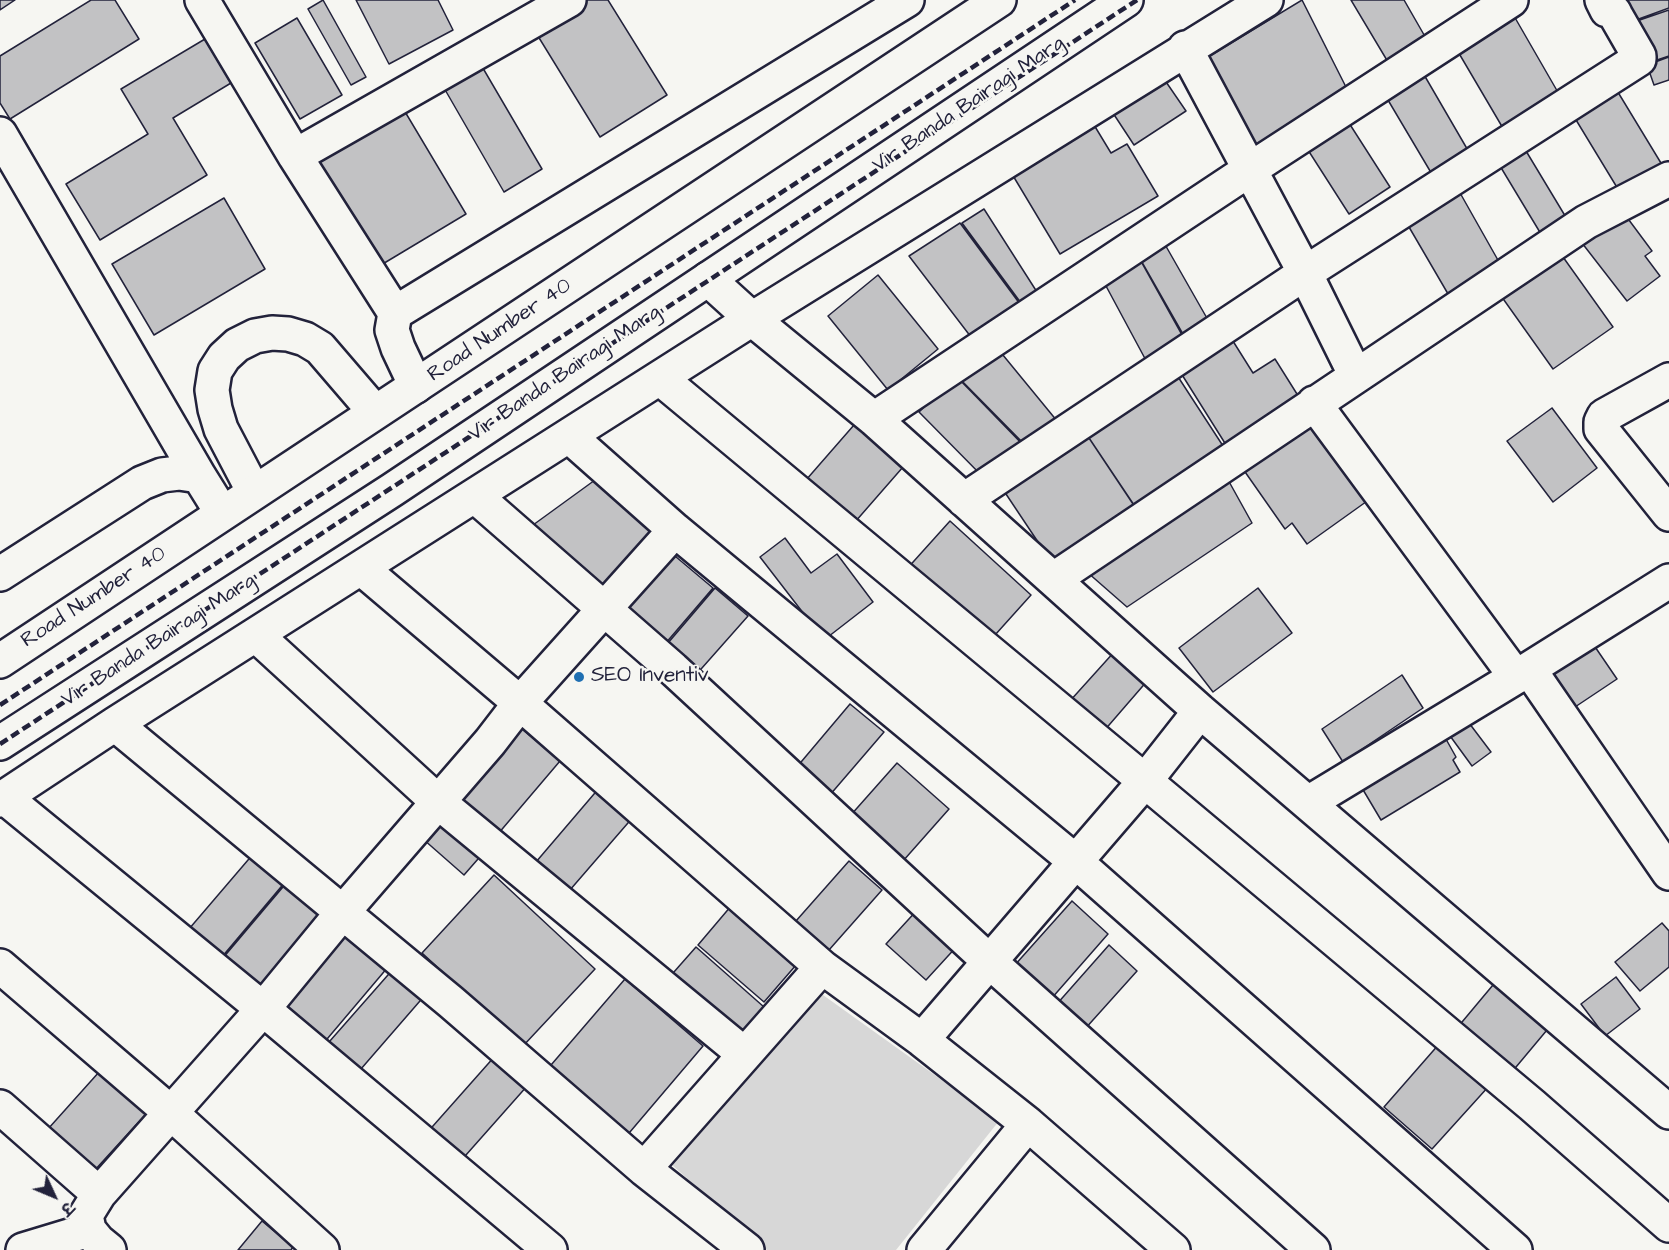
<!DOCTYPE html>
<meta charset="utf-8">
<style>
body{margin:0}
#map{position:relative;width:1669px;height:1250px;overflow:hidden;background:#f6f6f2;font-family:"Architects Daughter","Playpen Sans Deva",sans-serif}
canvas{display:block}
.north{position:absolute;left:24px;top:1166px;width:60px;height:60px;-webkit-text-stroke:4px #f6f6f2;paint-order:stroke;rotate:134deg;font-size:16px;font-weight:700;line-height:24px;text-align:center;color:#22223b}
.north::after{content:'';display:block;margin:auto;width:21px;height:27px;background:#22223b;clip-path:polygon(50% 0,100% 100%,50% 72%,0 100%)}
</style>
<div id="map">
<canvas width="1669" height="1250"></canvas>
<div class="north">उ</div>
</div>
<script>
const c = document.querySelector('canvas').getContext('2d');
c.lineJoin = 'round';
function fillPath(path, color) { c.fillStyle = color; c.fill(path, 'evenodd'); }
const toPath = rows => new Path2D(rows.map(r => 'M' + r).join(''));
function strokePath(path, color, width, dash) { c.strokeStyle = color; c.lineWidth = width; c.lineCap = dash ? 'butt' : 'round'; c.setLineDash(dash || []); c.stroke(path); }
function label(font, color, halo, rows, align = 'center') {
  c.font = font + ' "Architects Daughter",sans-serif'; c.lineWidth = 5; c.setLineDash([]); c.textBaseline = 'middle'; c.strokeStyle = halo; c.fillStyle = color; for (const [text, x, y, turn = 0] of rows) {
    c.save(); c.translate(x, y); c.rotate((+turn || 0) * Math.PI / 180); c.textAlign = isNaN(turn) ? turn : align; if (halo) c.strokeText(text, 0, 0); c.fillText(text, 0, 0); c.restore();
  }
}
const green = toPath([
 [816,990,999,1121,896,1250,767,1250,651,1146]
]);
const building = toPath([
 [0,0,15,0,0,10,0,0],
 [91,0,115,0,139,39,10,119,0,103,0,56,91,0],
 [323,0,366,77,351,85,308,9,323,0],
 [356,0,438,0,453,30,389,64,356,0],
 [579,0,608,0,667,95,600,137,533,28,579,0],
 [1302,0,1348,91,1246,156,1198,63,1302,0],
 [1351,0,1404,0,1427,40,1388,62,1351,0],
 [1603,0,1669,0,1669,8,1625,24,1603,0],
 [1669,10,1669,56,1645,64,1631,23,1669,10],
 [1514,16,1563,101,1507,135,1457,50,1514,16],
 [297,18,342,95,300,119,255,43,297,18],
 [205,39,231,83,173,118,207,175,100,240,66,184,148,134,121,89,205,39],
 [1669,57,1669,80,1654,85,1647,65,1669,57],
 [477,58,542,169,504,192,440,81,477,58],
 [1423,73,1473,159,1436,181,1385,95,1423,73],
 [1162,76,1186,111,1134,145,1111,110,1162,76],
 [1613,84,1664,168,1621,194,1570,110,1613,84],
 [401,105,466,214,371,271,305,163,401,105],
 [1091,120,1111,153,1127,144,1158,196,1060,254,1009,169,1091,120],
 [1349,123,1390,187,1349,214,1308,150,1349,123],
 [1520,141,1570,224,1544,239,1494,156,1520,141],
 [1455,184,1503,269,1451,299,1402,215,1455,184],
 [224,198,265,269,154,335,112,264,224,198],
 [984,209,1037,292,1021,303,962,223,984,209],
 [1623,212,1652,251,1645,256,1660,276,1627,301,1582,243,1623,212],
 [960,223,1020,304,971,337,909,256,960,223],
 [1163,241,1212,327,1187,341,1138,255,1163,241],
 [1558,250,1613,327,1553,369,1499,293,1558,250],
 [1138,256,1187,344,1149,366,1106,286,1138,256],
 [878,275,938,349,888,390,828,316,878,275],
 [1226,330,1253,373,1275,359,1302,402,1228,448,1174,362,1226,330],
 [998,349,1062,427,1029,449,957,376,998,349],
 [1171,366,1225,449,1136,508,1081,426,1171,366],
 [956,376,1028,450,986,480,919,412,956,376],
 [1552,408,1597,468,1553,502,1507,441,1552,408],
 [1320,414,1377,494,1307,544,1292,523,1285,529,1243,469,1320,414],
 [854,425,903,467,855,522,806,480,854,425],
 [1081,426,1137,510,1054,566,998,482,1081,426],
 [1227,478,1252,523,1127,607,1087,572,1227,478],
 [595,480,658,537,600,601,522,533,595,480],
 [950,521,1031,595,986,645,905,571,950,521],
 [785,538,811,573,837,554,873,602,824,640,760,557,785,538],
 [669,551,713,588,659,651,615,614,669,551],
 [715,588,748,616,694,677,662,650,715,588],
 [1258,588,1292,633,1213,692,1179,648,1258,588],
 [1589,638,1617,679,1569,711,1541,670,1589,638],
 [1115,651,1148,680,1103,732,1069,702,1115,651],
 [1402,675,1423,708,1343,762,1322,729,1402,675],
 [850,704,884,732,829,796,796,768,850,704],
 [1463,715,1491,752,1472,766,1445,729,1463,715],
 [515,723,560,761,492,841,447,803,515,723],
 [1442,732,1456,757,1453,760,1460,772,1381,820,1359,783,1442,732],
 [897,763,949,809,903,861,850,816,897,763],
 [600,787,634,816,563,898,530,869,600,787],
 [443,815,485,851,464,875,423,839,443,815],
 [254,853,286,881,216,964,183,936,254,853],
 [849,861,882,890,821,959,788,930,849,861],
 [494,875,595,969,523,1046,422,953,494,875],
 [288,881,328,916,257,999,217,965,288,881],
 [737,899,803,957,764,1002,698,945,737,899],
 [1072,901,1108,934,1051,999,1014,966,1072,901],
 [919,908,959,944,926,980,886,944,919,908],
 [1662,923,1669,931,1669,967,1640,991,1615,962,1662,923],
 [343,929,388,967,322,1045,277,1007,343,929],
 [1109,945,1137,971,1084,1030,1056,1005,1109,945],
 [696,947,764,1007,734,1041,666,981,696,947],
 [395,967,426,994,354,1077,322,1050,395,967],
 [1616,977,1640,1009,1605,1036,1581,1004,1616,977],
 [625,979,703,1046,624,1139,545,1072,625,979],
 [1498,979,1552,1024,1506,1079,1452,1034,1498,979],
 [1440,1043,1489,1086,1432,1149,1384,1107,1440,1043],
 [495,1056,528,1085,458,1164,425,1135,495,1056],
 [108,1062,155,1104,94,1171,48,1129,108,1062],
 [262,1221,293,1247,291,1250,238,1250,262,1221]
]);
const minor = toPath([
 [202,0,295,156,395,313],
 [1185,48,1305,273,1356,376],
 [0,134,199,476],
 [295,156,569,0],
 [708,279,752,319,874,419,1200,711,1669,1112],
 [661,379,1145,781,1532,1105,1669,1225],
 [1669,380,1604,416,1601,422,1601,429,1669,514],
 [416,386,398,348,392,330,395,313,907,0],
 [1314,403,1516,677],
 [874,419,1249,170,1511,0],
 [569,436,675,530,1075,861,1515,1250],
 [254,492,221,429,215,409,212,390,215,371,224,357,237,345,255,336,272,333,288,334,305,339,320,348,375,412],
 [475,496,673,669,990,962,1313,1250],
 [964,500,1305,273,1639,59,1639,56,1616,16,1614,12,1607,10,1602,0],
 [361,568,520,703,822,967,922,1040,1028,1124,1173,1250],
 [0,574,142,483,162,475,179,473,199,476,222,513],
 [1054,579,1586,222,1669,179],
 [256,635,437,801,744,1054],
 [1529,669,1669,873],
 [115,724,451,1002,644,1169,747,1250],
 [4,797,263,1009,550,1250],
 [0,800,115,724,752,319,1266,0],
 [1308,803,1516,677,1669,581],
 [0,966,170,1112,322,1250],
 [922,1040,1145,781,1200,711],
 [0,1107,99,1194],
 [644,1169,822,967],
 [23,1250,89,1230],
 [109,1250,98,1241,89,1230,86,1215,99,1194,263,1009,342,913,490,742,520,703,675,530],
 [924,1250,1028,1124]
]);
const major = toPath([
 [0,661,999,0],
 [0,743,392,490,1126,0]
]);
const rail = toPath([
 [0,705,1075,0],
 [0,744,1137,0]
]);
const markers = [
 [579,677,6,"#1f6fb2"]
];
const streetNames = [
 ["Vir Banda Bairagi Marg",969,105,-34],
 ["Road Number 40",500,331,-34],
 ["Vir Banda Bairagi Marg",565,374,-34],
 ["Road Number 40",94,598,-33],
 ["Vir Banda Bairagi Marg",159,641,-33]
];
const poiNames = [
 ["SEO Inventiv",591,677]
];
fillPath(green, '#d7d7d7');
fillPath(building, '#c2c2c4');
strokePath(building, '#22223b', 1.5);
strokePath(minor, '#22223b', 38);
strokePath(major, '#22223b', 38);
strokePath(minor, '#f6f6f2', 33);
strokePath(major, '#f6f6f2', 33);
strokePath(rail, '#22223b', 4.5, [9, 4.5]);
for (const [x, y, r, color] of markers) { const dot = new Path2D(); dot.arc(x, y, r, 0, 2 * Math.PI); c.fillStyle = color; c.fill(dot); strokePath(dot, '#f6f6f2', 2); }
label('21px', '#22223b', '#f6f6f2', streetNames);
label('21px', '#22223b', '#f6f6f2', poiNames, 'left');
</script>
